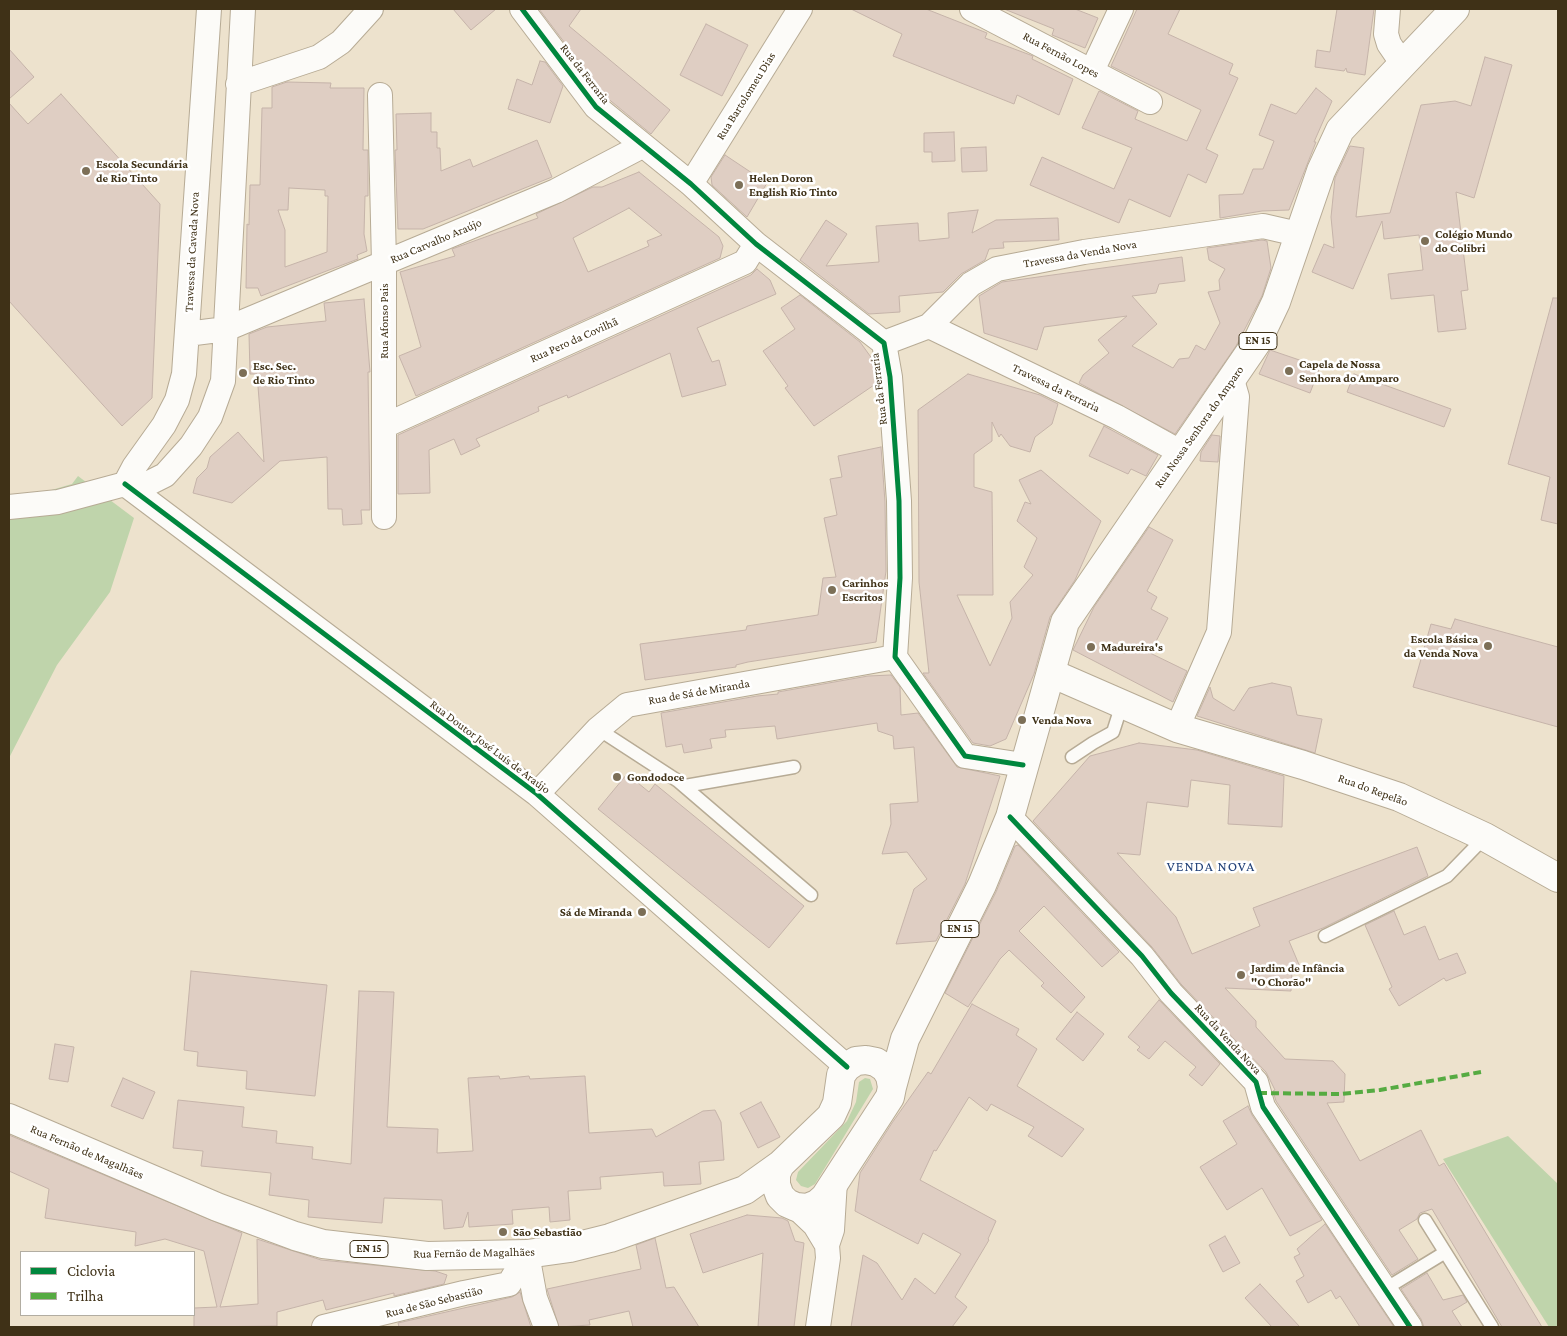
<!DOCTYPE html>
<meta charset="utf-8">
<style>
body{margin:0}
#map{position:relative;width:1567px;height:1336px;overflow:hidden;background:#ede2cd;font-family:"Crimson Pro",serif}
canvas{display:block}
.frame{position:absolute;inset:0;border:10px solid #3f3117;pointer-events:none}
.legend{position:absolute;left:20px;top:1251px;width:175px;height:65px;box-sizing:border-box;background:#fff;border:1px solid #b2ada2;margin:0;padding:6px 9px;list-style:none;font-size:15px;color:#3f3117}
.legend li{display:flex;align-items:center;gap:10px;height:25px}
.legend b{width:25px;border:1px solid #b2ada2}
</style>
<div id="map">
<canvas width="1567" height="1336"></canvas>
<div class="frame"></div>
<ul class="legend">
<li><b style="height:6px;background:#00873e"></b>Ciclovia</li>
<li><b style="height:6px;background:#56ab42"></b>Trilha</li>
</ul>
</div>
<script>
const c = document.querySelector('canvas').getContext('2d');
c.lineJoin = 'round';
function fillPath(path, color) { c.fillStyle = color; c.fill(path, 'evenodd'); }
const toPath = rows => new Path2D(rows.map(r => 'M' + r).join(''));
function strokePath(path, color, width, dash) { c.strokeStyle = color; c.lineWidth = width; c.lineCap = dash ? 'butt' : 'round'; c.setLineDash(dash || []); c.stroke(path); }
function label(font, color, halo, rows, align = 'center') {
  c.font = font + ' "Crimson Pro",serif'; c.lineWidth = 5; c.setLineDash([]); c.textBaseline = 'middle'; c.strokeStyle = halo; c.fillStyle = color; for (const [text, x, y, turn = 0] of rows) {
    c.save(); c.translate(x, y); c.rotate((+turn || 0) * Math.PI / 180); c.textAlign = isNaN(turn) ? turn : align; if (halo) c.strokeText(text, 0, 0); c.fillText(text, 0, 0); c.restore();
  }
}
const green = toPath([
 [78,476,134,518,110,592,57,665,9,758,9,496,31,496,72,484],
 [865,1078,870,1079,873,1089,815,1184,808,1188,801,1186,796,1180,798,1172,847,1121,856,1102,859,1082],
 [1508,1136,1558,1184,1558,1327,1549,1327,1443,1159]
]);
const building = toPath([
 [453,9,496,9,471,30,453,9],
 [539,9,581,9,569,26,670,110,651,134,606,97,539,9],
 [851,9,926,9,987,33,985,38,1033,56,1032,59,1073,79,1059,115,1017,95,1014,104,893,56,902,34,851,9],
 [1004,9,1075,9,1098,18,1085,48,1052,35,1054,29,1004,9],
 [1137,9,1180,9,1168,34,1233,64,1229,74,1238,78,1206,149,1218,155,1206,183,1188,174,1170,217,1129,199,1119,223,1030,185,1042,157,1114,189,1132,148,1082,128,1099,91,1138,111,1135,119,1187,141,1201,110,1111,66,1137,9],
 [1337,9,1374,9,1365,75,1347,72,1346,68,1344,71,1315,67,1317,50,1330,52,1337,9],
 [706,24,748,45,722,96,680,75,706,24],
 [9,49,34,77,9,99,9,49],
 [1485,57,1512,65,1474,198,1456,192,1468,290,1461,291,1466,329,1438,332,1434,295,1391,299,1388,274,1423,270,1419,235,1384,239,1382,221,1353,289,1312,272,1324,244,1334,248,1331,217,1335,178,1350,146,1364,148,1356,217,1390,213,1421,105,1455,101,1471,106,1485,57],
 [540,61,545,62,563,86,550,123,508,109,517,79,532,85,540,61],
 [287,82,331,83,330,88,364,88,363,150,368,150,368,196,365,196,364,234,367,251,357,255,358,259,261,296,258,288,246,288,247,224,249,225,250,185,260,185,262,108,272,108,272,87,287,82],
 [289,188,325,190,325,196,328,196,327,252,285,267,285,230,278,210,288,210,289,188],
 [1316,88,1332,101,1314,142,1316,142,1289,210,1262,211,1220,218,1219,195,1243,194,1253,169,1263,169,1274,141,1259,135,1271,104,1296,114,1316,88],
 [61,94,160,204,152,398,122,426,9,301,9,103,28,124,61,94],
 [431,113,431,132,437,132,437,148,440,148,441,171,470,159,473,167,537,140,552,177,423,229,398,229,395,150,397,150,396,114,431,113],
 [954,132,955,161,932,162,932,152,924,152,924,133,954,132],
 [986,147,987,171,962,172,961,148,986,147],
 [725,155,767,183,747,217,712,185,711,177,725,155],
 [639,172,719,237,723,246,720,258,416,396,399,356,421,347,400,272,455,256,452,249,538,218,536,214,593,187,602,187,639,172],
 [629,208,662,235,647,241,649,246,588,272,573,238,629,208],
 [978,210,972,233,996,220,1058,218,1059,240,1003,242,1004,248,989,249,985,260,961,274,943,292,899,296,900,312,869,314,800,260,826,220,847,234,826,266,879,262,876,226,918,223,919,241,949,238,948,213,978,210],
 [1262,240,1267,241,1271,268,1262,296,1236,346,1175,434,1079,383,1083,375,1109,353,1098,340,1127,316,1044,327,1037,350,984,333,979,296,1002,282,1182,257,1185,281,1159,284,1156,293,1132,296,1157,324,1132,346,1173,368,1179,359,1189,358,1196,345,1205,350,1220,323,1208,292,1220,290,1219,280,1225,269,1209,260,1207,248,1262,240],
 [757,269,770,280,776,294,697,328,712,362,719,360,726,385,682,397,670,353,568,398,567,395,538,407,539,411,476,439,480,446,461,455,454,439,429,450,430,493,398,494,398,435,751,275,757,269],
 [800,295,860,342,873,360,876,379,877,383,814,426,785,388,788,386,763,351,795,329,781,308,800,295],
 [1553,298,1558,298,1558,524,1541,520,1550,477,1508,464,1553,298],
 [364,299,370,372,368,372,370,510,361,510,362,524,343,525,342,509,328,509,327,457,280,461,232,503,193,493,197,478,207,468,210,457,238,432,264,462,257,374,250,374,249,334,267,327,326,321,324,303,364,299],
 [1270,350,1320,367,1310,393,1259,374,1270,350],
 [968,374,1040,395,1058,404,1052,424,1035,437,1030,452,1010,446,1001,434,999,437,992,422,992,441,974,454,974,487,992,492,993,595,957,595,990,666,1012,618,1010,602,1033,575,1024,567,1037,538,1017,521,1025,502,1031,504,1019,480,1041,470,1101,521,1075,580,1050,617,1034,674,1006,739,990,746,973,743,923,673,929,673,919,582,918,410,968,374],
 [1354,374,1451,409,1444,427,1347,392,1354,374],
 [1104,426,1158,455,1146,476,1131,469,1128,474,1089,456,1104,426],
 [1212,435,1220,436,1218,462,1200,461,1201,452,1212,435],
 [881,447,885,502,886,571,876,642,748,662,736,665,736,667,645,680,640,644,746,630,747,626,818,615,823,578,836,577,824,518,837,515,830,479,842,477,838,456,881,447],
 [1149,527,1173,540,1147,591,1157,597,1151,609,1168,618,1150,653,1187,671,1173,702,1073,650,1094,607,1149,527],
 [1455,619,1558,647,1558,727,1413,687,1431,624,1451,629,1455,619],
 [891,675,900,687,901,715,918,713,957,767,1000,776,965,884,936,941,896,944,914,889,927,879,907,852,882,854,891,824,890,804,918,802,914,747,894,749,893,736,878,731,877,723,777,739,775,726,725,730,726,737,710,739,712,748,684,753,682,744,666,747,661,713,757,696,778,694,778,692,868,676,891,675],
 [1272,683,1291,687,1297,715,1322,719,1315,753,1197,716,1210,687,1213,698,1234,711,1249,688,1272,683],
 [1139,743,1197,750,1284,776,1282,827,1228,824,1230,785,1191,780,1188,807,1147,802,1140,855,1117,853,1176,917,1192,954,1260,926,1253,908,1417,847,1428,876,1323,928,1289,941,1300,967,1292,971,1291,991,1225,988,1256,1021,1256,1027,1285,1059,1333,1061,1345,1074,1344,1102,1327,1103,1360,1161,1421,1130,1439,1166,1444,1163,1542,1327,1502,1327,1432,1209,1420,1213,1417,1219,1399,1230,1418,1259,1392,1275,1276,1101,1273,1091,1275,1090,1266,1072,1181,984,1152,947,1033,821,1090,756,1139,743],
 [627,774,649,792,655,784,804,906,769,948,598,809,627,774],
 [1018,845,1119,952,1102,967,1044,906,1019,931,1085,997,1071,1013,1041,986,1044,983,1009,950,1000,959,968,1007,945,993,996,892,1015,846,1018,845],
 [1394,911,1404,935,1425,926,1439,960,1457,953,1466,973,1446,981,1444,978,1399,1006,1389,989,1392,987,1365,925,1394,911],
 [191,971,327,985,315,1096,246,1089,247,1071,197,1066,198,1052,184,1050,191,971],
 [359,991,394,992,387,1127,438,1129,437,1153,473,1151,468,1078,499,1076,500,1079,529,1076,530,1079,585,1076,589,1133,652,1129,656,1137,703,1111,715,1110,721,1122,724,1160,699,1162,701,1184,664,1186,663,1172,600,1177,601,1189,568,1191,570,1220,550,1222,549,1207,512,1210,513,1224,469,1227,468,1212,463,1227,444,1229,442,1200,384,1198,382,1223,308,1217,309,1200,269,1195,271,1173,201,1166,203,1151,173,1148,178,1100,244,1107,242,1127,277,1131,276,1143,313,1147,312,1159,351,1164,359,991],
 [1159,1000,1220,1064,1202,1086,1189,1075,1196,1067,1165,1041,1149,1059,1137,1050,1140,1047,1128,1037,1159,1000],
 [972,1004,1019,1029,1016,1035,1037,1049,1017,1086,1084,1129,1062,1157,1028,1136,1034,1127,991,1104,987,1111,969,1097,936,1151,934,1150,920,1180,996,1221,988,1239,989,1240,955,1297,967,1307,952,1327,851,1327,863,1255,877,1263,902,1300,915,1278,935,1294,961,1254,923,1233,918,1244,855,1211,860,1173,892,1123,928,1072,931,1074,972,1004],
 [1077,1012,1104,1034,1083,1061,1056,1039,1077,1012],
 [55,1044,74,1047,68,1082,49,1079,55,1044],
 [123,1078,155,1092,143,1119,111,1106,123,1078],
 [761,1102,780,1137,758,1148,740,1113,761,1102],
 [1248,1106,1252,1115,1322,1220,1290,1236,1262,1188,1227,1210,1200,1167,1237,1144,1223,1121,1248,1106],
 [9,1135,242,1233,220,1307,258,1304,257,1239,321,1260,435,1271,447,1275,444,1284,394,1296,394,1293,326,1310,323,1300,277,1312,277,1326,194,1327,194,1308,217,1307,204,1251,165,1239,135,1246,136,1232,45,1218,49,1189,9,1171,9,1135],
 [747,1215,782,1218,788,1221,795,1241,804,1243,794,1327,758,1327,763,1253,703,1273,690,1234,747,1215],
 [1325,1224,1394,1327,1360,1327,1340,1296,1336,1299,1331,1290,1308,1303,1296,1281,1304,1276,1294,1257,1300,1254,1297,1249,1325,1224],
 [1225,1236,1240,1263,1223,1272,1209,1245,1225,1236],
 [655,1238,666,1288,674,1287,699,1327,633,1327,629,1311,589,1320,590,1325,559,1327,547,1289,641,1269,636,1245,655,1238],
 [1427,1273,1443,1300,1463,1295,1467,1302,1452,1311,1462,1327,1424,1327,1421,1319,1401,1289,1427,1273],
 [1260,1284,1300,1327,1272,1327,1245,1298,1260,1284],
 [520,1292,531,1327,399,1327,398,1323,512,1297,520,1292]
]);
const lane = toPath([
 [598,729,678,781,811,895],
 [1072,757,1093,743,1113,732,1122,704],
 [685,786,794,767],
 [1325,936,1447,876,1485,837],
 [1425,1220,1492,1327],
 [1385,1289,1444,1253]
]);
const street = toPath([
 [522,9,596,107,691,184,756,244,884,343,890,377,899,501,900,578,895,657,965,756,1023,765],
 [972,9,1150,102],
 [1388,9,1386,34,1389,44,1402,63],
 [1092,71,1121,9],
 [238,84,319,57,341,42,371,9],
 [380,95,384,263,384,517],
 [691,184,800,9],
 [929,326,1117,417,1182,453],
 [187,334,226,329,556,191,642,146],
 [884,343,929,326,971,284,997,269,1084,252,1263,226,1298,234],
 [384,426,745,262,756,244],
 [125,484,537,794,847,1067],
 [125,484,134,467,164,425,177,400,184,374,209,9],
 [9,507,58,502,125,484,149,483,165,475,191,446,210,417,223,381,243,9],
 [1177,728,1219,632,1237,397,1232,380],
 [537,794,598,729,627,705,895,657],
 [1010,817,1142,956,1171,993,1256,1082,1263,1107,1410,1327],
 [796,1207,815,1225,827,1245],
 [527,1254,535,1298,546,1327],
 [324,1327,464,1293,509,1284,527,1254],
 [818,1327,828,1258,827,1245,832,1230,835,1181]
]);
const secondary = toPath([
 [1051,673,1177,728,1303,765,1399,797,1485,837,1558,878]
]);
const primary = toPath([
 [866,1060,876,1062,885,1068,890,1076,892,1087,890,1097,825,1197,817,1204,807,1208,796,1207,787,1203,780,1196,776,1185,776,1174,780,1165,831,1116,837,1103,841,1075,847,1067,856,1061,866,1060],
 [892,1087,905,1039,982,885,1010,817,1065,622,1257,342,1276,302,1321,171,1340,130,1455,9],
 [9,1118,217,1207,295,1236,323,1244,427,1256,527,1254,570,1248,610,1238,745,1190,780,1165]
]);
const quiet = toPath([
 [1259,1093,1341,1094,1380,1090,1481,1072]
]);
const cycleway = toPath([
 [522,9,596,107,691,184,756,244,884,343,890,377,899,501,900,578,895,657,965,756,1023,765],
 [125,484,537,794,847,1067],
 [1010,817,1142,956,1171,993,1256,1082,1263,1107,1410,1327]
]);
const markers = [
 [86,171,5,"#7c6f57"],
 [739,185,5,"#7c6f57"],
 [1425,241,5,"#7c6f57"],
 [1289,371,5,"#7c6f57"],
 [243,373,5,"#7c6f57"],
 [832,590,5,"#7c6f57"],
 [1488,646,5,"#7c6f57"],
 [1091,647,5,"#7c6f57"],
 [1022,720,5,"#7c6f57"],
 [617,777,5,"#7c6f57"],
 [642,912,5,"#7c6f57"],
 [1241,975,5,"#7c6f57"],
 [503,1232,5,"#7c6f57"]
];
const shields = [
 [1258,341,38],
 [960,929,38],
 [369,1249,38]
];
const shieldNames = [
 ["EN 15",1258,341],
 ["EN 15",960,929],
 ["EN 15",369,1249]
];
const streetNames = [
 ["Rua Fernão Lopes",1061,55,28],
 ["Rua da Ferraria",585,74,52],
 ["Rua Bartolomeu Dias",746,96,-58],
 ["Rua Carvalho Araújo",436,241,-23],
 ["Travessa da Cavada Nova",192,252,-87],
 ["Travessa da Venda Nova",1080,254,-10],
 ["Rua Afonso Pais",384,321,-90],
 ["Rua Pero da Covilhã",574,340,-24],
 ["Travessa da Ferraria",1056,388,26],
 ["Rua da Ferraria",879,389,-97],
 ["Rua Nossa Senhora do Amparo",1199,427,-55],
 ["Rua de Sá de Miranda",699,692,-10],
 ["Rua Doutor José Luís de Araújo",490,747,37],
 ["Rua do Repelão",1373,790,20],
 ["Rua da Venda Nova",1228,1039,47],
 ["Rua Fernão de Magalhães",87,1152,23],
 ["Rua Fernão de Magalhães",474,1253,-1],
 ["Rua de São Sebastião",434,1302,-14]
];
const poiNames = [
 ["Escola Secundária",96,164],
 ["de Rio Tinto",96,178],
 ["Helen Doron",749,178],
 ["English Rio Tinto",749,192],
 ["Colégio Mundo",1435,234],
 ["do Colibri",1435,248],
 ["Capela de Nossa",1299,364],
 ["Senhora do Amparo",1299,378],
 ["Esc. Sec.",253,366],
 ["de Rio Tinto",253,380],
 ["Carinhos",842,583],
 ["Escritos",842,597],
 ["Escola Básica",1478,639,"right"],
 ["da Venda Nova",1478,653,"right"],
 ["Madureira's",1101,647],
 ["Venda Nova",1032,720],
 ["Gondodoce",627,777],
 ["Sá de Miranda",632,912,"right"],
 ["Jardim de Infância",1251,968],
 ["\"O Chorão\"",1251,982],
 ["São Sebastião",513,1232]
];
const neighbourhoodNames = [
 ["VENDA NOVA",1211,867]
];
fillPath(green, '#bfd4ab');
fillPath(building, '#dfcec3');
strokePath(building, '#c5b3a9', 1);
strokePath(lane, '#b7ab95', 15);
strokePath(street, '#b7ab95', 26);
strokePath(secondary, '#b7ab95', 30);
strokePath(primary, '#b7ab95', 30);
strokePath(lane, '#fcfbf8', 12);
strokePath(street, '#fcfbf8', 24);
strokePath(secondary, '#fcfbf8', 28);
strokePath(primary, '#fcfbf8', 28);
strokePath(quiet, '#56ab42', 4, [8, 4]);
strokePath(cycleway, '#00873e', 5);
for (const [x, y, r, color] of markers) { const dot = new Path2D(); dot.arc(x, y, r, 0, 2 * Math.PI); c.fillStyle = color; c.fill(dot); strokePath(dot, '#fff', 2); }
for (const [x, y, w] of shields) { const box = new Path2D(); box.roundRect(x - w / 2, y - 8.5, w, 17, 4); c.fillStyle = '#fff'; c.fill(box); strokePath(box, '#3f3117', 1); }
label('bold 11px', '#3f3117', null, shieldNames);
label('12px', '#3f3117', '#fff', streetNames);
label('bold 12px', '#3f3117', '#fff', poiNames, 'left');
c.letterSpacing = '1px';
label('14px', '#244379', '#fff', neighbourhoodNames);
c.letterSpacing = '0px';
</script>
